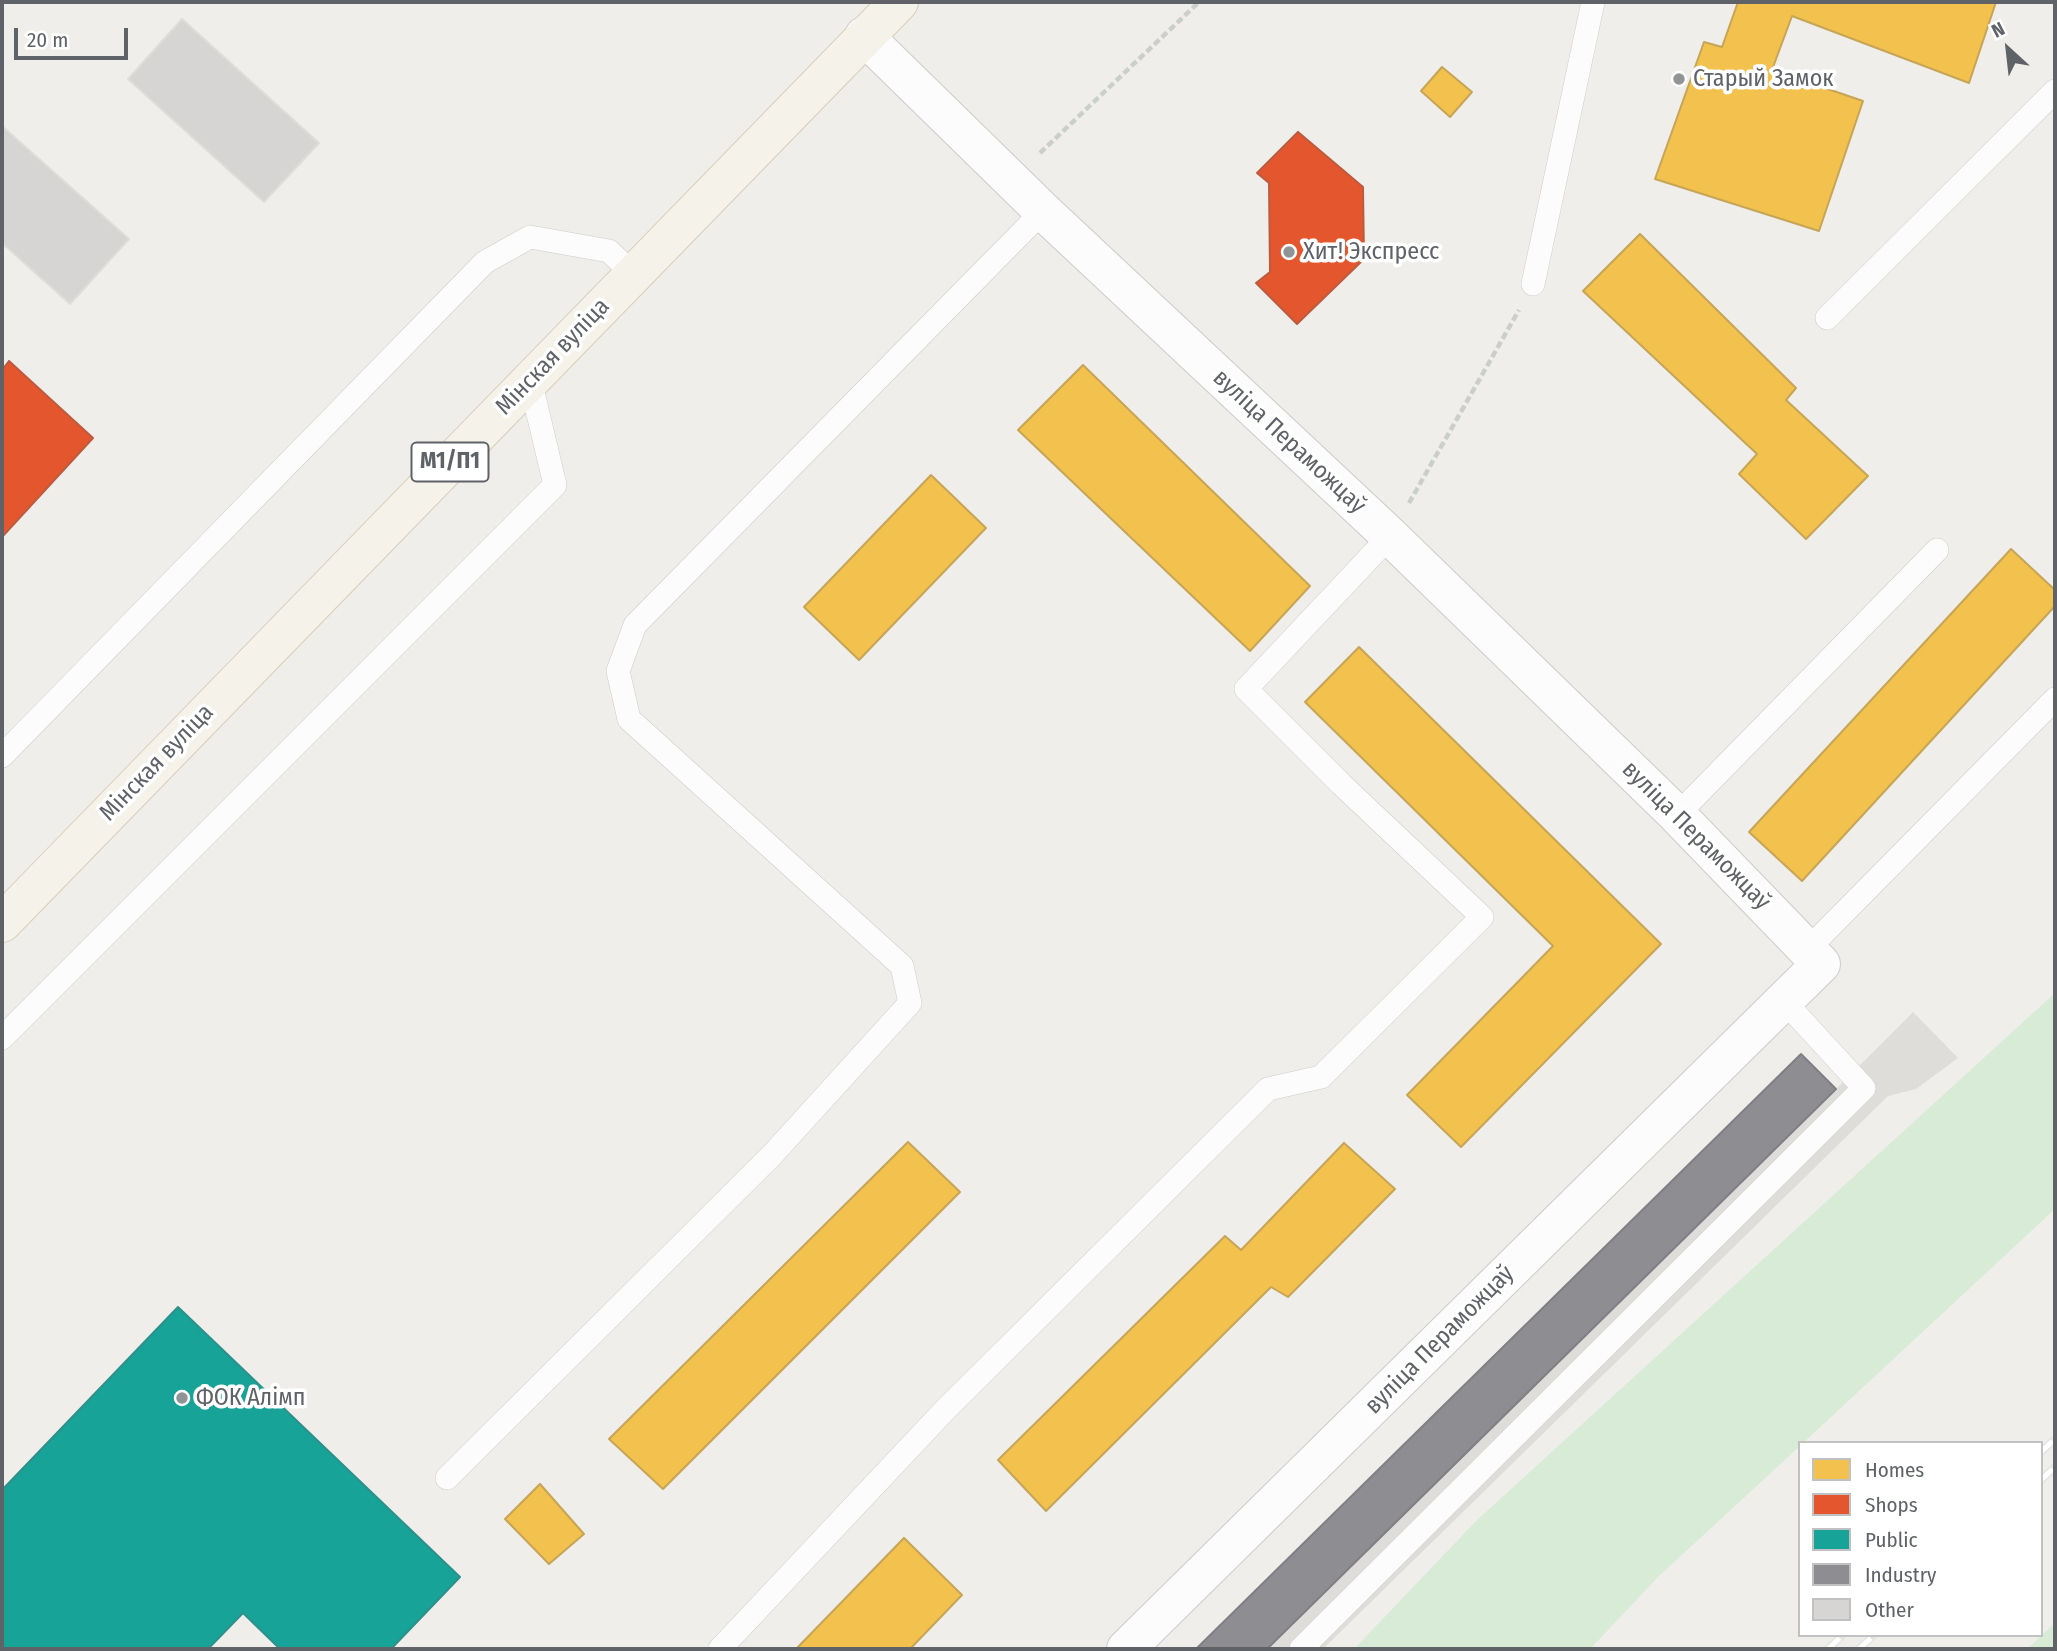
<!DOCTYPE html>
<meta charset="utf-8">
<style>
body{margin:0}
#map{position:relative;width:2057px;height:1651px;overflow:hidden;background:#efeeea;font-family:"Fira Sans Condensed",sans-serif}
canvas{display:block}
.frame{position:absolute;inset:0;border:4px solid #5f6368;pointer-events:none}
.legend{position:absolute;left:1798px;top:1441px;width:245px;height:196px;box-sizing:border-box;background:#fff;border:2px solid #bfc1c3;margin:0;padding:9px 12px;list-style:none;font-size:21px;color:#5f6368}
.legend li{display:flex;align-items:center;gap:14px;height:35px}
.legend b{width:35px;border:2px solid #bfc1c3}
.north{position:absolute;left:1973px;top:14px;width:70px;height:70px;-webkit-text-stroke:5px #fff;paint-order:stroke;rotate:333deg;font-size:19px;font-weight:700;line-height:28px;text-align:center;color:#5f6368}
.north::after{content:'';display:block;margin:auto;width:24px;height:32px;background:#5f6368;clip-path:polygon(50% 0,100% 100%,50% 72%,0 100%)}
.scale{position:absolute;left:14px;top:28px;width:114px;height:32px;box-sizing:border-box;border:4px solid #5f6368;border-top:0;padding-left:9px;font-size:21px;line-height:24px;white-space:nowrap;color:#5f6368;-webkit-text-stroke:5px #fff;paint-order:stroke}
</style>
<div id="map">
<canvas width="2057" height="1651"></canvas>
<div class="frame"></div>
<ul class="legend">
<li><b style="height:19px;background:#f2c14e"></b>Homes</li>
<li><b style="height:19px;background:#e4572e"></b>Shops</li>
<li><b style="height:19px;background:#17a398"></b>Public</li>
<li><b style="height:19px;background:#8d8d92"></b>Industry</li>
<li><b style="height:19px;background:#d6d5d3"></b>Other</li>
</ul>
<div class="north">N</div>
<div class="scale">20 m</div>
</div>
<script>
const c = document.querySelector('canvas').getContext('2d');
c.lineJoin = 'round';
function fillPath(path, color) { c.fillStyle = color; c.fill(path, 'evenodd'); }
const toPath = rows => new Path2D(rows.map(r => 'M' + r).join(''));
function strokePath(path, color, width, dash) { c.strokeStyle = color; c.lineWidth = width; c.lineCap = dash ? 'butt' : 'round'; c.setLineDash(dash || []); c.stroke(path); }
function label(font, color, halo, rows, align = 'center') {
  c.font = font + ' "Fira Sans Condensed",sans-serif'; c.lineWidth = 7; c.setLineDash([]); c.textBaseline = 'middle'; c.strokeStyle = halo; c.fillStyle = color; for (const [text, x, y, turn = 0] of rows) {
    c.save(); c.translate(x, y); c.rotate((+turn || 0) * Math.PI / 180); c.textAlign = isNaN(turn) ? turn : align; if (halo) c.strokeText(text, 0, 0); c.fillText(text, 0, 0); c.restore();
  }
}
const industrial = toPath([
 [1913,1012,1958,1058,1916,1089,1888,1096,1323,1649,1197,1649,1801,1054,1836,1089]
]);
const green = toPath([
 [2055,993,2055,1209,1803,1443,1800,1443,1800,1446,1658,1577,1590,1649,1354,1649,1476,1521],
 [2055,1623,2055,1649,2027,1649]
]);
const homes = toPath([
 [1738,2,1996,2,1969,83,1792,16,1772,70,1863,101,1819,231,1655,179,1704,42,1722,47,1738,2],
 [1442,67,1472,92,1450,117,1421,91,1442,67],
 [1640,234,1796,388,1786,400,1868,476,1806,539,1739,474,1757,454,1583,291,1640,234],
 [1083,365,1310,586,1250,651,1018,430,1083,365],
 [931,475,986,528,859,660,804,607,931,475],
 [2011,549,2055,590,2055,606,1802,881,1749,832,2011,549],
 [1359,647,1661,944,1461,1147,1407,1095,1553,946,1305,702,1359,647],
 [908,1142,960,1192,663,1489,609,1439,908,1142],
 [1344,1143,1395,1189,1288,1297,1271,1287,1046,1511,998,1460,1225,1236,1241,1250,1344,1143],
 [540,1484,584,1534,549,1564,505,1519,540,1484],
 [904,1538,962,1595,910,1649,796,1649,904,1538]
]);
const shops = toPath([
 [1298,132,1363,187,1364,259,1297,324,1256,283,1270,272,1269,183,1257,173,1298,132],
 [9,361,93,438,2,537,2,370,9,361]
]);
const public = toPath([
 [178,1307,460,1577,391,1649,280,1649,243,1613,208,1649,2,1649,2,1490,178,1307]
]);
const industry = toPath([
 [1801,1054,1836,1089,1267,1649,1196,1649,1801,1054]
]);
const building = toPath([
 [182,19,319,143,264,202,128,79,182,19],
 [2,126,129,239,70,304,2,243,2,126]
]);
const path = toPath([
 [1040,153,1199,2],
 [1409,503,1519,310]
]);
const lane = toPath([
 [1533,284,1593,2],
 [1827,318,2055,91],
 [2,756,485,262,530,237,609,251,633,274],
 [1677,815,1937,550],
 [1807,950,2055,699],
 [2,1038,555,485,530,380],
 [447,1478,772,1155,910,1003,902,966,629,719,618,671,635,625,1043,211],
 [720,1649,944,1411,1268,1089,1321,1077,1482,917,1341,784,1246,689,1390,536],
 [1301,1649,1864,1088,1784,1001]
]);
const street = toPath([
 [864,36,1043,211,1390,536,1677,815,1821,964,1126,1649]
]);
const primary = toPath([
 [2,923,899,2]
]);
const rail = toPath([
 [2041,1452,2055,1439],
 [2041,1480,2055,1467],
 [1828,1649,1843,1635],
 [1859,1649,1874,1635]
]);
const markers = [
 [1679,79,7,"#919496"],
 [1289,252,7,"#919496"],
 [182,1398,7,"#919496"]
];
const shields = [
 [450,462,77]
];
const shieldNames = [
 ["М1/П1",450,462]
];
const poiNames = [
 ["Старый Замок",1693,79],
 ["Хит! Экспресс",1303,252],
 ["ФОК Алімп",196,1398]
];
const streetNames = [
 ["Мінская вуліца",553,357,-46],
 ["вуліца Пераможцаў",1289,442,43],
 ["Мінская вуліца",157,763,-46],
 ["вуліца Пераможцаў",1696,836,45],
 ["вуліца Пераможцаў",1440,1340,-45]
];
fillPath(industrial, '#dfddda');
fillPath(green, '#d8ebd6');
fillPath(homes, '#f2c14e');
strokePath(homes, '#c6a556', 2);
fillPath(shops, '#e4572e');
strokePath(shops, '#bc5b3f', 2);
fillPath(public, '#17a398');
strokePath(public, '#2d908a', 2);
fillPath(industry, '#8d8d92');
strokePath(industry, '#7f8085', 2);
fillPath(building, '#d6d5d3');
strokePath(building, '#deddd9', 2);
strokePath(lane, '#cbcccc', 24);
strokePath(street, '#cbcccc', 40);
strokePath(primary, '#d7ceb8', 40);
strokePath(path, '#cacfcc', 4.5, [7, 3.5]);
strokePath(lane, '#fdfcfc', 23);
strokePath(street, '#fdfcfc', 38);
strokePath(primary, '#f4f2e9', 38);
strokePath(rail, '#e4e4e4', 8);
strokePath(rail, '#fff', 5, [16]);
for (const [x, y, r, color] of markers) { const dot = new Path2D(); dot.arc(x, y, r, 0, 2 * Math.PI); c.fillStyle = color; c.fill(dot); strokePath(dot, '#fff', 2.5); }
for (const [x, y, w] of shields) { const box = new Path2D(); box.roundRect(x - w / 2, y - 19.5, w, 39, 5); c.fillStyle = '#fff'; c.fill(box); strokePath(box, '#5f6368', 2); }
label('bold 23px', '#5f6368', null, shieldNames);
label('24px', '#5f6368', '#fff', poiNames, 'left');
label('24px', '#5f6368', '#fff', streetNames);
</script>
